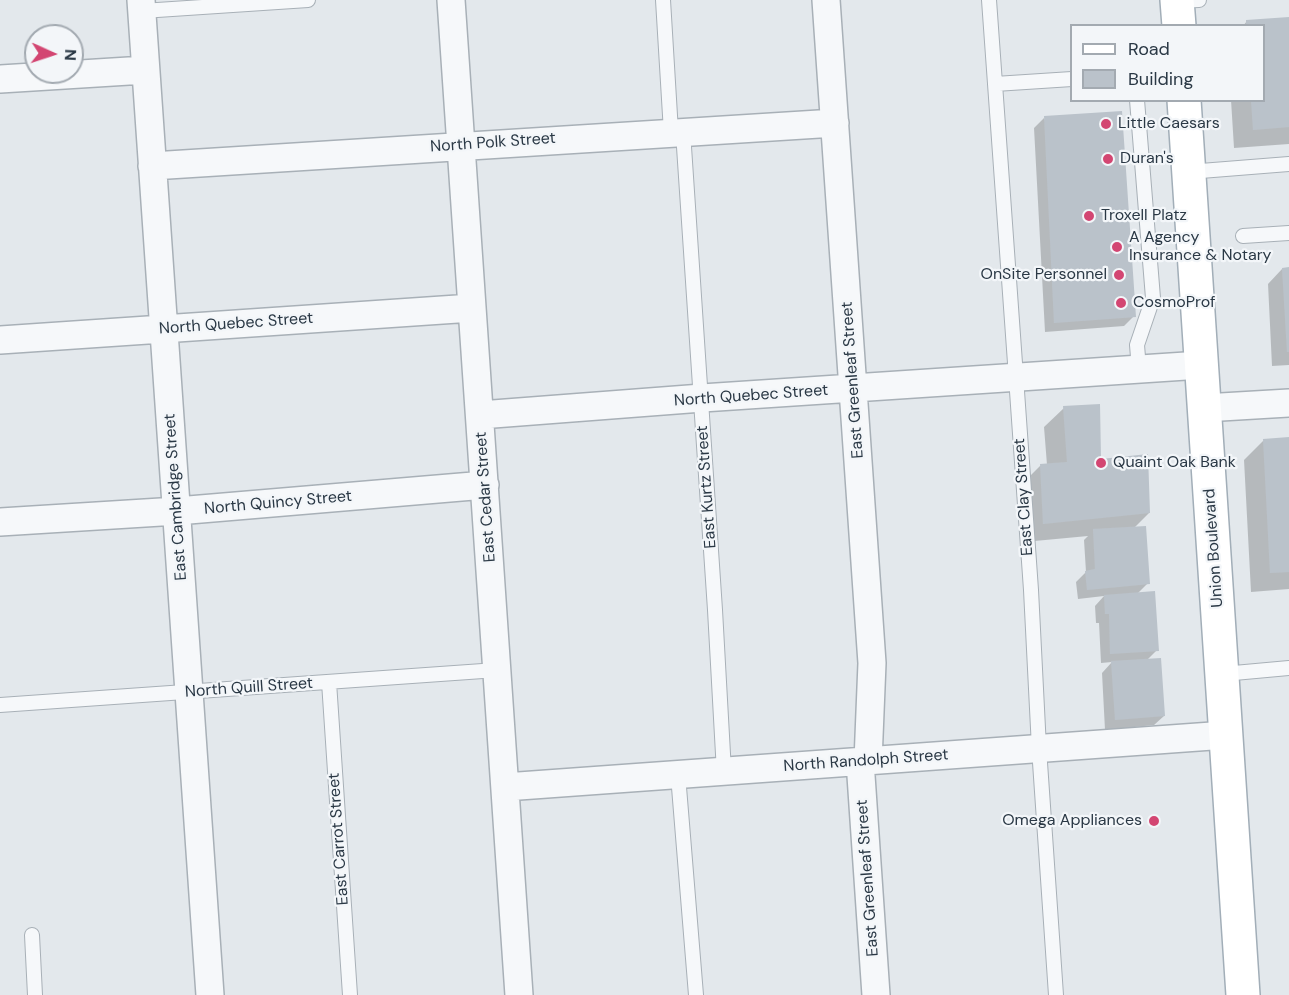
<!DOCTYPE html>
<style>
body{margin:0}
#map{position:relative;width:1289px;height:995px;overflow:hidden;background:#e3e8ec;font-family:"DM Sans",sans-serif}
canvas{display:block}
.legend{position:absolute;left:1070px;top:24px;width:195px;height:78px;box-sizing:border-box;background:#f3f6f9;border:2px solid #a3aab1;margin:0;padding:8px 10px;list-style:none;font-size:18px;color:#2a3845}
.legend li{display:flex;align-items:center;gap:12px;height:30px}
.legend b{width:30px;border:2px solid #a3aab1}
.north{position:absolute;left:24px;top:24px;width:60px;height:60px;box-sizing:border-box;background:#f3f6f9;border:2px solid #a3aab1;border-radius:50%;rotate:93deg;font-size:16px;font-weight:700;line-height:24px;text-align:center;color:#2a3845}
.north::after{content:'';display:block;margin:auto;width:21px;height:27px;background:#d34672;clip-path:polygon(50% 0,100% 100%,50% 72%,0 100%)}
</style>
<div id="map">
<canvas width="1289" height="995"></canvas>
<ul class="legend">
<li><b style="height:8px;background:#fff"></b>Road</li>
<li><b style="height:16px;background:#bac2ca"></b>Building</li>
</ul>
<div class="north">N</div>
</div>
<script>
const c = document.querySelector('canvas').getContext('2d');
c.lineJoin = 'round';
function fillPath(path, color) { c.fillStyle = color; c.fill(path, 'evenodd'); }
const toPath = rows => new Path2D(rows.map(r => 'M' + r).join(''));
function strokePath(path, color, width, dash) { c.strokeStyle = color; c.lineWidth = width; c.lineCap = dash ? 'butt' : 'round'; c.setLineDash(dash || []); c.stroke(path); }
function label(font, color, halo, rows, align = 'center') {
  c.font = font + ' "DM Sans",sans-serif'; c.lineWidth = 4.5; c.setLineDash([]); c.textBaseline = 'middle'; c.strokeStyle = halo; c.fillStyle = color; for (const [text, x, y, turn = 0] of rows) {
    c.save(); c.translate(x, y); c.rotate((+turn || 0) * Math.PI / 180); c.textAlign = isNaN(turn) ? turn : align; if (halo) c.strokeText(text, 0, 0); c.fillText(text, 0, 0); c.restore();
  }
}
const shadow = toPath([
 [1289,18,1289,144,1234,148,1231,100,1264,100,1264,26,1243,26,1247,21],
 [1044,118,1134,316,1124,326,1045,332,1034,128],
 [1282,269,1289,269,1289,365,1272,366,1268,284],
 [1064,408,1100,461,1149,513,1134,528,1148,583,1138,593,1157,650,1147,660,1164,716,1154,725,1105,730,1102,673,1112,662,1101,663,1099,623,1096,623,1095,606,1104,596,1078,599,1076,582,1086,572,1084,540,1088,536,1024,542,1021,485,1040,466,1047,465,1044,427],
 [1289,439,1289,589,1251,592,1244,460,1263,441]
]);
const building = toPath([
 [1289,17,1289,127,1253,130,1251,100,1264,100,1264,26,1246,26,1246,20],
 [1122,111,1136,317,1054,323,1044,116],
 [1289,267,1289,352,1287,352,1282,268],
 [1100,404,1101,459,1148,454,1150,513,1043,524,1040,464,1067,462,1063,406],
 [1289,437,1289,572,1270,573,1263,439],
 [1146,526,1150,584,1087,590,1085,571,1095,569,1093,529],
 [1155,591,1159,651,1110,654,1109,614,1105,614,1104,595],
 [1161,658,1165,716,1115,720,1111,661]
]);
const service = toPath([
 [663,0,671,132],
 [989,0,1016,377,1031,590,1039,748,1056,995],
 [1177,1,1199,0],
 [142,11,308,0],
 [995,84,1072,79],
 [1137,100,1153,298,1137,345,1139,369],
 [683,132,715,610,724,772],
 [1188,172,1289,164],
 [1243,236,1289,233],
 [1223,674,1289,668],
 [329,682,350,995],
 [0,705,497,670],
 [678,775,696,995],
 [32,935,35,995]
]);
const minor = toPath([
 [141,0,210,995],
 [451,0,519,995],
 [826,0,872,663,868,761],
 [0,79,145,70],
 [152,166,835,123],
 [0,340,472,308],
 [1204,408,1289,403],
 [480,415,702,398,1201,365],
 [0,522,177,511,485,485],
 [860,761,876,995],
 [505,787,1226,735]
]);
const primary = toPath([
 [1177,0,1179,26],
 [1184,100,1243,995]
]);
const markers = [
 [1106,124,6,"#d34672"],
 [1108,159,6,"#d34672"],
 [1089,216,6,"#d34672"],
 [1117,247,6,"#d34672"],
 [1119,275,6,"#d34672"],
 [1121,303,6,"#d34672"],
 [1101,463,6,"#d34672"],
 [1154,821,6,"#d34672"]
];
const poiNames = [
 ["Little Caesars",1118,124],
 ["Duran's",1120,159],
 ["Troxell Platz",1101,216],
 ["A Agency",1129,238],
 ["Insurance & Notary",1129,256],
 ["OnSite Personnel",1107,275,"right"],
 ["CosmoProf",1133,303],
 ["Quaint Oak Bank",1113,463],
 ["Omega Appliances",1142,821,"right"]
];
const streetNames = [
 ["North Polk Street",493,143,-4],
 ["North Quebec Street",236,324,-4],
 ["East Greenleaf Street",853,380,-94],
 ["North Quebec Street",751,396,-4],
 ["East Kurtz Street",707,487,-94],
 ["East Cambridge Street",176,497,-94],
 ["East Cedar Street",486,497,-94],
 ["East Clay Street",1024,497,-94],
 ["North Quincy Street",278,503,-5],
 ["Union Boulevard",1214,548,-94],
 ["North Quill Street",249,688,-4],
 ["North Randolph Street",866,761,-4],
 ["East Carrot Street",339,839,-94],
 ["East Greenleaf Street",868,878,-94]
];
fillPath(shadow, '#0003');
fillPath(building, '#bac2ca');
strokePath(service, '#a8b0b7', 16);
strokePath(minor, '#a8b0b7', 30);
strokePath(primary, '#a2aeb8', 36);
strokePath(service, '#f6f8fa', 14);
strokePath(minor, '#f6f8fa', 27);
strokePath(primary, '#fff', 33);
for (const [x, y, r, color] of markers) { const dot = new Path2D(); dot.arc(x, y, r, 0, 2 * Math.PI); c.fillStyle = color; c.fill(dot); strokePath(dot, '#f3f6f9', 2); }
label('16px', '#2a3845', '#f3f6f9', poiNames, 'left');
label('16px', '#2a3845', '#f3f6f9', streetNames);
</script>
